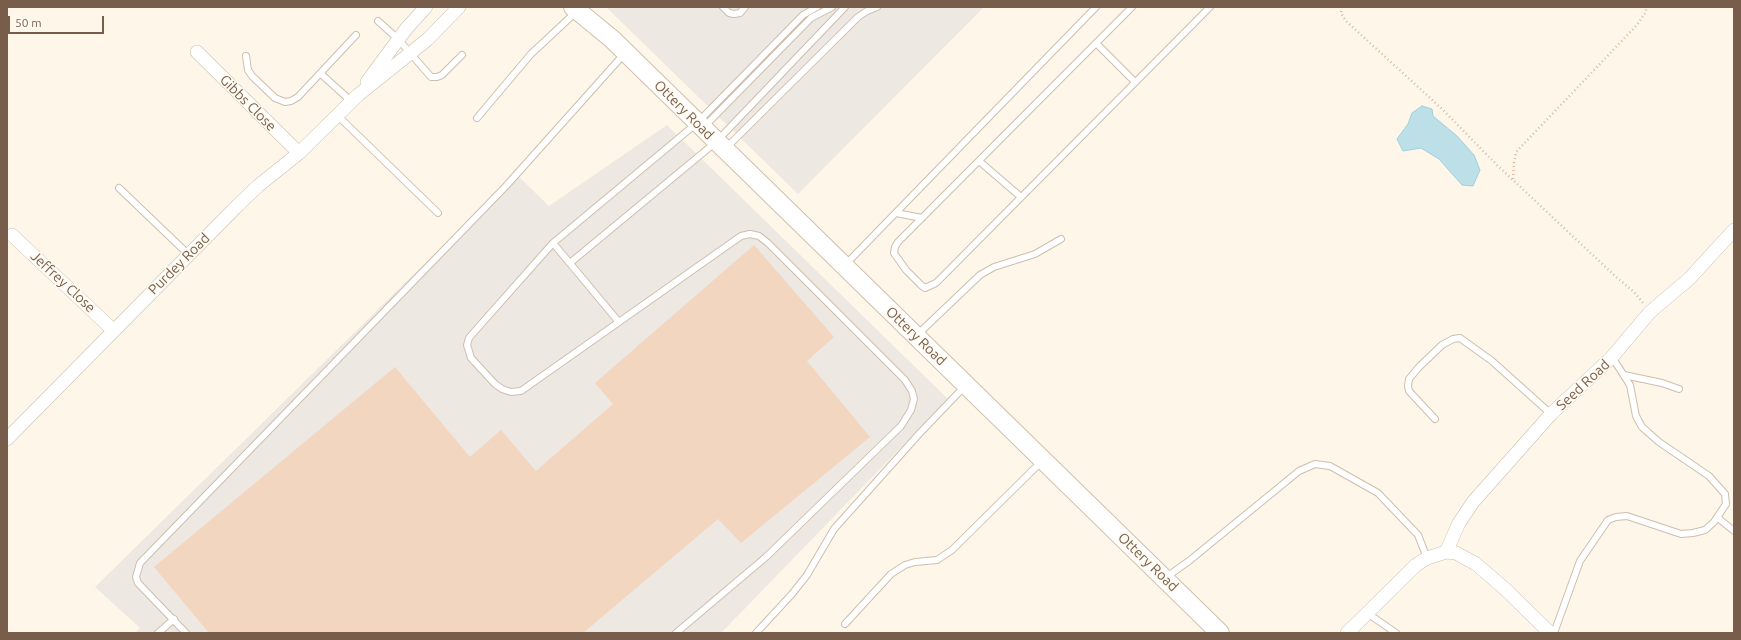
<!DOCTYPE html>
<style>
body{margin:0}
#map{position:relative;width:1741px;height:640px;overflow:hidden;background:#fdf6e9;font-family:Ubuntu,sans-serif}
canvas{display:block}
.frame{position:absolute;inset:0;border:8px solid #785d4b;pointer-events:none}
.scale{position:absolute;left:8px;top:16px;width:96px;height:18px;box-sizing:border-box;border:2px solid #785d4b;border-top:0;padding-left:5px;font-size:12px;line-height:14px;white-space:nowrap;color:#785d4b;-webkit-text-stroke:3px #fffaf0;paint-order:stroke}
</style>
<div id="map">
<canvas width="1741" height="640"></canvas>
<div class="frame"></div>
<div class="scale">50 m</div>
</div>
<script>
const c = document.querySelector('canvas').getContext('2d');
c.lineJoin = 'round';
function fillPath(path, color) { c.fillStyle = color; c.fill(path, 'evenodd'); }
const toPath = rows => new Path2D(rows.map(r => 'M' + r).join(''));
function strokePath(path, color, width, dash) { c.strokeStyle = color; c.lineWidth = width; c.lineCap = dash ? 'butt' : 'round'; c.setLineDash(dash || []); c.stroke(path); }
function label(font, color, halo, rows, align = 'center') {
  c.font = font + ' Ubuntu,sans-serif'; c.lineWidth = 3; c.setLineDash([]); c.textBaseline = 'middle'; c.strokeStyle = halo; c.fillStyle = color; for (const [text, x, y, turn = 0] of rows) {
    c.save(); c.translate(x, y); c.rotate((+turn || 0) * Math.PI / 180); c.textAlign = isNaN(turn) ? turn : align; if (halo) c.strokeText(text, 0, 0); c.fillText(text, 0, 0); c.restore();
  }
}
const industrial = toPath([
 [606,7,984,7,798,194],
 [667,125,948,399,721,633,135,633,140,628,95,587,516,174,549,206]
]);
const water = toPath([
 [1422,106,1432,109,1433,116,1457,136,1474,155,1480,170,1473,186,1462,185,1439,159,1421,148,1403,151,1397,139,1408,124,1412,113,1422,106]
]);
const building = toPath([
 [754,245,834,337,807,361,870,437,741,543,718,519,583,633,209,633,154,567,395,367,470,457,501,430,536,471,613,404,595,383]
]);
const path = toPath([
 [1342,7,1341,13,1346,21,1441,108,1497,165,1615,276,1634,292,1643,303],
 [1513,179,1514,163,1516,152,1637,25,1646,12,1646,7]
]);
const lane = toPath([
 [723,7,729,13,734,14,740,13,745,7],
 [1132,7,898,242,895,247,894,253,906,270,922,286,925,288,936,283,1210,7],
 [378,21,398,39,431,77,437,77,442,75,462,55],
 [1096,43,1135,82],
 [246,56,248,70,252,76,275,98,285,102,291,101,298,97,356,35],
 [321,74,351,101],
 [337,115,438,213],
 [477,118,531,54,576,12],
 [704,127,811,18,832,7],
 [726,148,858,17,867,11,877,7],
 [979,161,1021,197],
 [119,188,188,254],
 [896,213,922,218],
 [553,243,618,321],
 [570,263,716,142,845,7],
 [845,265,1096,7],
 [917,335,980,275,994,267,1035,254,1061,239],
 [1624,375,1662,383,1679,389],
 [1435,419,1409,391,1408,386,1409,379,1419,367,1442,345,1453,339,1460,338,1492,361,1551,414],
 [1718,518,1734,531],
 [1165,578,1189,561,1299,471,1315,464,1330,466,1378,493,1418,535,1427,558],
 [1367,613,1396,633],
 [845,624,891,574,905,565,915,562,937,560,952,550,1042,461],
 [158,633,174,619],
 [186,633,138,583,136,577,140,563,506,186,625,53],
 [676,633,766,557,901,426,911,410,914,399,912,391,905,380,768,243,759,236,750,234,741,236,521,391,511,392,502,389,495,384,471,358,467,345,469,338,475,331,553,243,697,123,803,15,817,7],
 [756,633,792,594,807,575,834,529,919,434,965,386],
 [1554,633,1580,561,1608,520,1616,517,1627,516,1681,534,1693,533,1705,530,1714,522,1726,504,1725,494,1709,476,1659,442,1642,427,1636,416,1630,385,1612,357]
]);
const street = toPath([
 [197,52,299,153],
 [367,82,406,29,426,7],
 [12,235,113,330],
 [7,439,238,205,258,186,299,153,358,95,428,39,459,7],
 [1446,552,1459,523,1473,502,1551,414,1612,357,1650,312,1689,279,1734,230],
 [1347,633,1416,565,1427,558,1446,552,1456,553,1476,564,1504,588,1550,633]
]);
const secondary = toPath([
 [573,7,612,39,1220,633]
]);
const streetNames = [
 ["Gibbs Close",248,103,45],
 ["Ottery Road",684,110,45],
 ["Purdey Road",179,264,-45],
 ["Jeffrey Close",63,282,43],
 ["Ottery Road",916,336,44],
 ["Seed Road",1583,385,-43],
 ["Ottery Road",1148,562,44]
];
fillPath(industrial, '#eee8e2');
fillPath(water, '#bcdfe8');
strokePath(water, '#a2cfda', 1);
fillPath(building, '#f3d6c0');
strokePath(lane, '#cfbead', 8);
strokePath(street, '#cfbead', 14);
strokePath(secondary, '#d2bfab', 20);
strokePath(path, '#d9baa2', 2.5, [1, 3]);
strokePath(lane, '#fff', 6);
strokePath(street, '#fff', 13);
strokePath(secondary, '#fff', 18);
label('14px', '#785d4b', '#fffaf0', streetNames);
</script>
